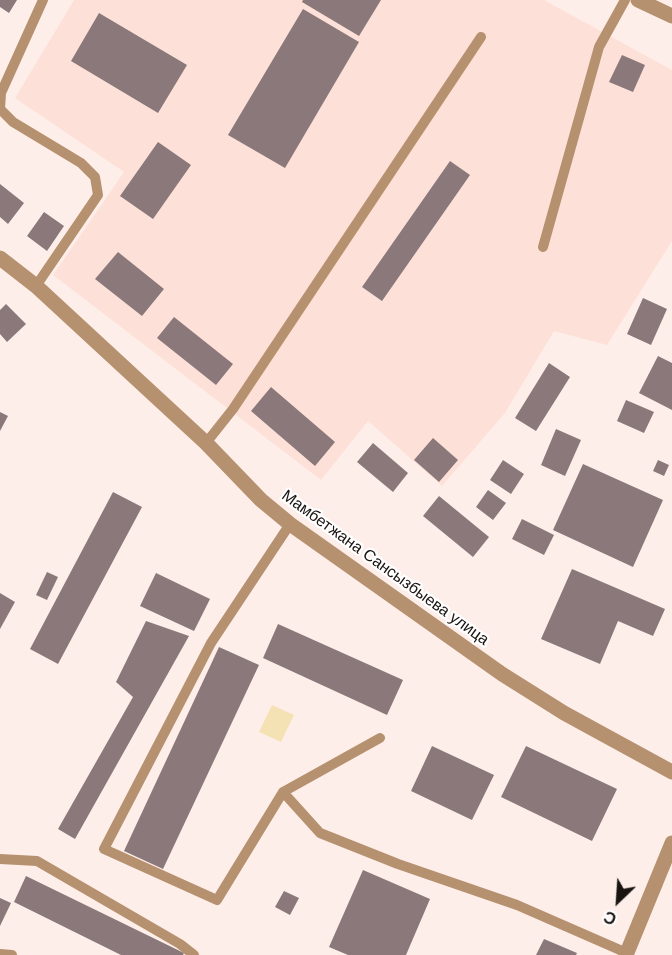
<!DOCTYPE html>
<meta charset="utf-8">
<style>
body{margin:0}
#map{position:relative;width:672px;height:955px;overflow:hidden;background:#feeee9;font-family:Helvetica,sans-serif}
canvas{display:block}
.north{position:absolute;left:588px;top:871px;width:60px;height:60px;-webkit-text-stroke:4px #fff;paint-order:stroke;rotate:205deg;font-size:16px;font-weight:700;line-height:24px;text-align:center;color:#191311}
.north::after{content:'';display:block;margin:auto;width:21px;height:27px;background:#191311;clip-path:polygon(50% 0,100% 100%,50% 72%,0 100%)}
</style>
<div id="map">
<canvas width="672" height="955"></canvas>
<div class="north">С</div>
</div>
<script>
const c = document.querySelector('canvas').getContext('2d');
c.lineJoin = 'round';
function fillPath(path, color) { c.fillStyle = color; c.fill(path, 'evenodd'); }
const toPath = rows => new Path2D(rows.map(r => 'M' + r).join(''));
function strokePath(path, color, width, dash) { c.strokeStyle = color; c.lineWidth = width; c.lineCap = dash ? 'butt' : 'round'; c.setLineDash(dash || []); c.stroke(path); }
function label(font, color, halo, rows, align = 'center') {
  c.font = font + ' Helvetica,sans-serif'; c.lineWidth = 4.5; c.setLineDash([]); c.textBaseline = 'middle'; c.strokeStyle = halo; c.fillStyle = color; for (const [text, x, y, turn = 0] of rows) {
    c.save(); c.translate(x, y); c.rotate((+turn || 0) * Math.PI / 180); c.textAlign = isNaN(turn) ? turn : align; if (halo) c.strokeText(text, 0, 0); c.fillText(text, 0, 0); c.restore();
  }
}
const built = toPath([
 [74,0,544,0,672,70,672,241,607,345,554,331,505,413,442,486,368,421,321,480,53,275,124,172,15,98]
]);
const green = toPath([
 [272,705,294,715,281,742,259,732]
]);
const building = toPath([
 [0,0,17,0,9,13,0,7],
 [303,0,381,0,359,36,302,2],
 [303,9,359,42,285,168,228,135],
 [99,13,187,65,158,113,71,61],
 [622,55,645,65,633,92,609,82],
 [158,142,191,165,153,219,120,196],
 [450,161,470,175,382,301,362,287],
 [0,184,24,203,8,224,0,217],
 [44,212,64,226,47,251,27,236],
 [118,252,164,289,142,316,95,279],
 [643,298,667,309,651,345,627,334],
 [6,304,26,324,7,342,0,334,0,310],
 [174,317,233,364,216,385,157,338],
 [658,356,672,363,672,410,639,393],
 [549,363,570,377,536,431,515,418],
 [271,387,335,442,315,466,251,411],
 [626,400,654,412,644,433,617,421],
 [0,412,8,416,0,431],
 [556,429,581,440,565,476,541,465],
 [433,438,458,460,439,482,414,460],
 [373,443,408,473,393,492,357,462],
 [503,460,524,474,511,494,490,480],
 [658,460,669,465,664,476,653,471],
 [583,464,663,500,633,567,553,530],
 [488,490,506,503,493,520,476,507],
 [113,492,142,507,58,664,30,649],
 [439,496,489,537,473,557,423,516],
 [522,519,554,535,544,555,512,539],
 [572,569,665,609,653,636,618,621,600,664,541,639],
 [47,572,58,577,47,600,36,595],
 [156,573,210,599,194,631,140,606],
 [0,593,15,602,0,629],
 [146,621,189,636,75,839,58,829,133,697,116,682],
 [278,624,403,680,387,715,263,658],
 [219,647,259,665,163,869,124,851],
 [432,746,494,775,472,820,411,791],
 [526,746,617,789,592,841,501,797],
 [363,870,430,899,406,955,348,955,329,947],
 [26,876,184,953,183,955,121,955,14,902],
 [284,891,299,898,290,915,275,907],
 [0,898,11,903,0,926],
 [544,939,577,953,576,955,536,955]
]);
const service = toPath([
 [543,247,599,47,625,0],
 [36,286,98,195,95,177,81,163,13,122,0,109,1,93,43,0],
 [206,443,233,409,481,37],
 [290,524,211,643,104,849,217,900,283,792,380,738],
 [283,792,320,833,398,864,517,905,627,953],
 [0,859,37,861,180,944,194,955],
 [0,954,12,955]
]);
const minor = toPath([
 [638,0,672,16],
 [0,258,36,286,206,443,261,500,290,524,502,674,564,713,672,772]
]);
const tertiary = toPath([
 [626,955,672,843]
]);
const streetNames = [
 ["Мамбетжана Сансызбыева улица",385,568,36]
];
fillPath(built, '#fde1d8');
fillPath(green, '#f5e2b4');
fillPath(building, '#8b787a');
strokePath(service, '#b69170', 10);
strokePath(minor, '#b69170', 15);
strokePath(tertiary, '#b69170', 15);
label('16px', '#191311', '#fff', streetNames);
</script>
